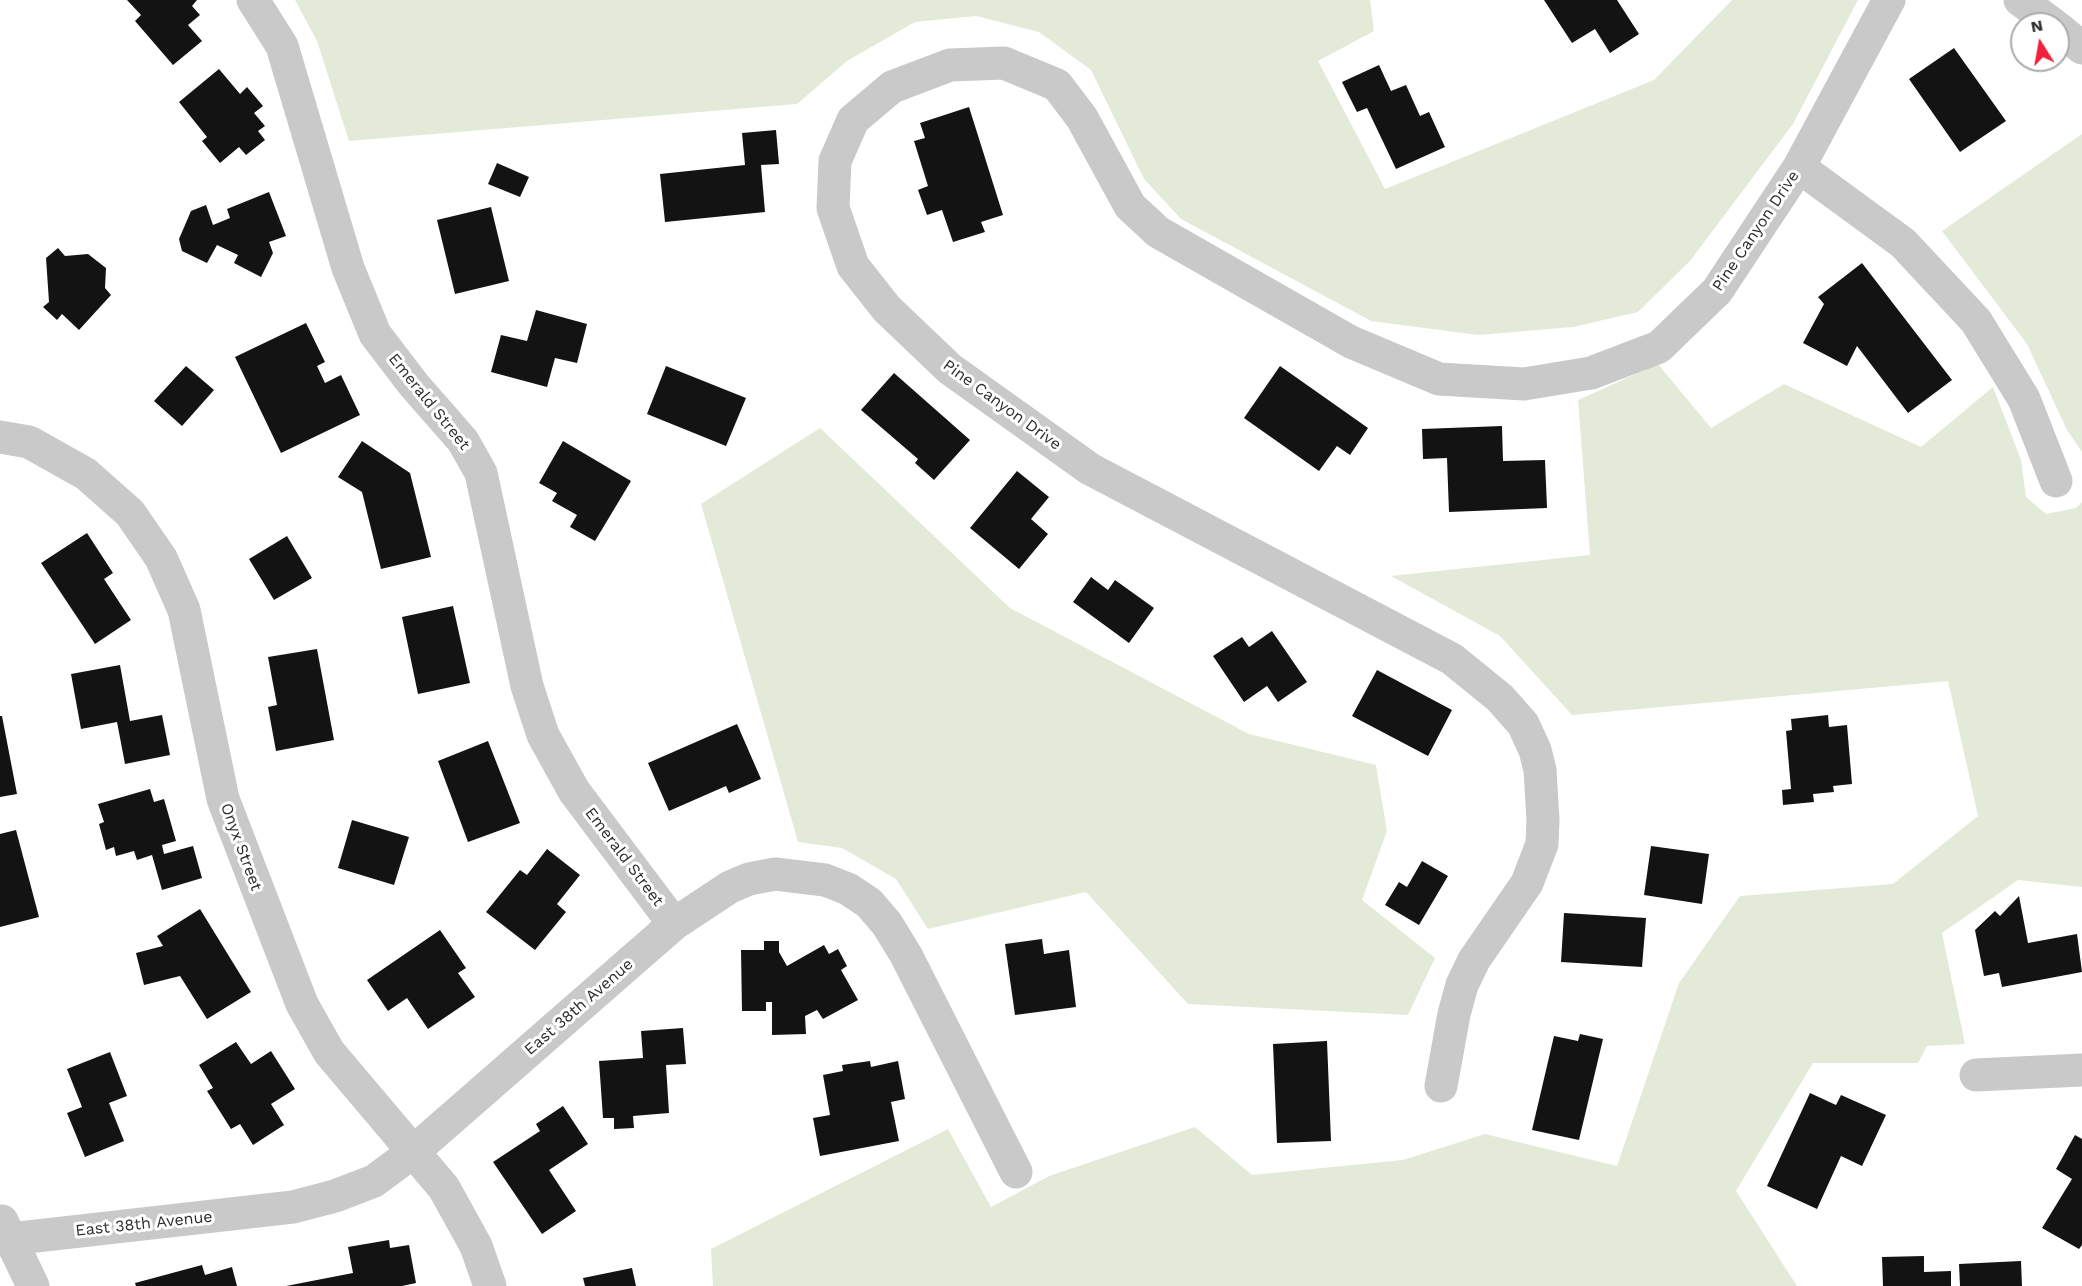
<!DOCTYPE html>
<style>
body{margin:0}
#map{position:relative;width:2082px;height:1286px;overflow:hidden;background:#fff;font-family:"Work Sans",sans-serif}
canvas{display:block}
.north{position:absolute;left:2010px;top:12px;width:60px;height:60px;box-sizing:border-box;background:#fff;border:2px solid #ababab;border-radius:50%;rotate:349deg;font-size:16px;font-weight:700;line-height:24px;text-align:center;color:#2c2c2c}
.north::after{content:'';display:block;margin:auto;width:21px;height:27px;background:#f0213b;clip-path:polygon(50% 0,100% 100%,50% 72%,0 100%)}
</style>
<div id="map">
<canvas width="2082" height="1286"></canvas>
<div class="north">N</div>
</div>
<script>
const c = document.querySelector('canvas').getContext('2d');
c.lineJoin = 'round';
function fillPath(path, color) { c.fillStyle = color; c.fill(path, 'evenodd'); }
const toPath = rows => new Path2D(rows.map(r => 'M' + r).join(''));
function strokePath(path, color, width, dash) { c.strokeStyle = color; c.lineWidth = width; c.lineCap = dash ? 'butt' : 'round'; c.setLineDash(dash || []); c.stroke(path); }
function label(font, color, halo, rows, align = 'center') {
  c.font = font + ' "Work Sans",sans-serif'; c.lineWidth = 6; c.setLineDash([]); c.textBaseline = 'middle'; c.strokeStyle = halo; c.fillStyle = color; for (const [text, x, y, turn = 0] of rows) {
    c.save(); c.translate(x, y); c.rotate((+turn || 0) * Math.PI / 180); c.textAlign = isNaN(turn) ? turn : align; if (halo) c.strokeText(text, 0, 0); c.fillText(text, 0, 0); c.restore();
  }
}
const green = toPath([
 [295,0,1370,0,1374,31,1318,61,1385,189,1654,80,1732,0,1858,0,1793,124,1690,261,1638,312,1573,327,1478,335,1371,321,1181,219,1144,179,1091,70,1039,32,976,16,915,22,847,61,797,104,349,141,317,41],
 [2082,134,2082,452,2067,430,2027,344,1942,231],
 [1658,364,1711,428,1784,384,1921,447,1993,387,2021,460,2026,497,2046,514,2076,508,2082,502,2082,887,2018,880,1942,933,1965,1044,1927,1046,1918,1063,1813,1063,1736,1191,1797,1286,713,1286,711,1249,948,1129,991,1207,1049,1176,1195,1127,1252,1175,1403,1160,1485,1134,1617,1166,1679,983,1740,896,1893,884,1978,816,1948,681,1572,715,1500,636,1391,576,1590,555,1578,400],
 [820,428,1010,608,1249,734,1376,765,1387,831,1362,900,1435,958,1408,1015,1188,1004,1086,892,928,929,896,879,842,848,798,842,701,504]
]);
const building = toPath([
 [127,0,197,0,192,6,200,15,188,25,202,41,173,65,135,21,141,15],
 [1544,0,1617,0,1639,34,1610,53,1595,29,1572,43],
 [1954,48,2006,121,1960,152,1909,79],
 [1379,65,1391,91,1406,85,1420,116,1429,112,1445,147,1396,169,1367,108,1357,112,1342,82],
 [219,69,240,94,247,87,263,106,254,113,265,126,258,131,265,140,246,155,239,147,220,163,202,141,207,137,179,102],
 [969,107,1003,215,981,222,985,232,953,242,942,210,927,215,918,190,928,186,914,141,925,138,920,123],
 [776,130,779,164,761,165,765,212,665,222,660,174,745,165,742,133],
 [497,163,529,177,520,197,488,184],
 [269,192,286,236,269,242,273,253,261,277,234,263,238,255,217,245,207,263,182,251,179,239,191,211,206,205,213,225,230,218,227,209],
 [491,207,509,281,455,294,437,220],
 [58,248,65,256,88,254,106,268,105,288,111,295,79,330,62,314,57,320,43,307,49,302,46,258],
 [1862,263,1952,380,1908,413,1857,346,1847,366,1803,343,1824,304,1818,297],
 [536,310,587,324,577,363,555,358,547,387,491,372,501,335,527,341],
 [306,323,325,362,317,366,325,383,341,375,360,415,281,453,235,357],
 [186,366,214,390,182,426,154,401],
 [666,366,746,398,726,446,647,414],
 [1280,366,1368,428,1350,455,1337,446,1319,471,1244,418],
 [894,373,970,440,934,480,915,463,918,459,861,410],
 [1502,426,1503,461,1545,460,1547,508,1449,512,1447,458,1423,459,1422,429],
 [362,441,410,473,431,557,381,569,362,492,338,477],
 [563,441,631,481,595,541,570,527,577,515,552,501,557,493,539,483],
 [1017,471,1049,497,1031,519,1048,534,1019,569,970,528],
 [87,533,113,573,104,579,131,620,95,644,41,563],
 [287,536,312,578,274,600,249,559],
 [1091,577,1108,590,1115,580,1154,608,1129,643,1073,602],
 [453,606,470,683,418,694,402,617],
 [1272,631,1307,682,1278,702,1267,686,1244,702,1213,656,1242,637,1249,647],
 [317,649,334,740,276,751,268,707,277,705,268,657],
 [120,665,130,721,162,715,170,755,125,764,117,722,81,729,71,674],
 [1377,670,1452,710,1428,756,1352,716],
 [1828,715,1829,727,1847,725,1852,784,1833,786,1834,792,1813,794,1814,802,1783,805,1782,790,1791,789,1786,731,1792,730,1791,719],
 [0,716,2,716,17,794,0,797],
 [737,724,761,779,729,793,726,786,669,811,648,763],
 [488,741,520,823,468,842,438,761],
 [150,789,154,802,164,799,176,841,162,845,164,854,193,846,202,878,162,890,152,855,137,860,134,851,116,856,114,847,106,850,99,824,104,822,98,804],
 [352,820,409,837,394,885,338,868],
 [16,830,39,917,0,927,0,834],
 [1651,846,1709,854,1702,904,1644,895],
 [547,849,580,875,557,904,566,912,535,950,486,912,520,870,527,875],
 [1422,861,1448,876,1419,925,1385,905,1399,882,1407,887],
 [2019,896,2028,943,2077,934,2082,972,2002,987,1999,973,1984,976,1975,930,1995,911,2000,916],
 [200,909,251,992,207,1019,180,976,144,985,136,953,163,946,157,936],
 [1564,913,1646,918,1642,967,1561,962],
 [440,930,466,968,458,973,475,997,428,1029,407,998,388,1011,367,980],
 [1042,939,1044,954,1069,950,1076,1007,1015,1015,1005,944],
 [764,941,779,941,779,952,787,966,824,945,829,954,838,949,847,966,841,970,858,1000,823,1019,817,1010,805,1016,806,1034,772,1035,772,1002,766,1002,766,1011,742,1011,741,950,764,950],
 [683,1028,686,1064,666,1065,669,1113,633,1116,634,1128,614,1129,614,1118,603,1118,599,1061,643,1058,641,1031],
 [1580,1034,1603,1039,1579,1140,1532,1130,1554,1036,1578,1041],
 [1327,1041,1331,1141,1277,1143,1273,1044],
 [236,1042,251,1064,271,1051,295,1089,271,1104,284,1125,253,1145,240,1124,231,1129,207,1091,213,1088,199,1065],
 [110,1052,127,1096,109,1103,124,1141,85,1157,67,1113,82,1107,67,1069],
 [870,1061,871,1067,898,1061,905,1099,891,1102,899,1141,820,1156,813,1118,830,1115,823,1075,843,1071,842,1065],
 [1810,1093,1836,1105,1841,1095,1886,1115,1862,1166,1841,1156,1817,1209,1767,1186],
 [563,1106,588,1144,549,1170,576,1211,542,1234,493,1162,540,1131,536,1124],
 [2075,1135,2082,1139,2082,1245,2079,1249,2042,1228,2072,1179,2056,1169],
 [389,1240,390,1248,409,1245,416,1283,402,1286,286,1286,353,1273,348,1247],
 [1924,1256,1924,1272,1951,1271,1951,1286,1883,1286,1882,1257],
 [2021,1261,2022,1286,1960,1286,1959,1264],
 [202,1265,205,1275,232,1267,237,1286,136,1286,135,1283],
 [632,1268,636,1286,585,1286,583,1278]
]);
const minor = toPath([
 [253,0,282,46,348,268,375,334,414,385,463,441,481,473,527,686,543,735,574,791,674,924],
 [2020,0,2053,24],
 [2058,28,2082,48],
 [1799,167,1903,243,1976,321,2024,399,2056,481],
 [0,437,29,442,86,474,130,513,161,558,184,610,223,799,302,1004,329,1052,444,1188,476,1246,490,1286],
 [1976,1075,2082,1070],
 [1441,1086,1454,1014,1462,985,1474,960,1527,883,1542,844,1543,820,1540,770,1535,750,1523,724,1500,698,1452,659,1090,469,950,369,887,309,853,266,833,208,835,161,853,120,892,87,950,65,1004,63,1057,85,1082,118,1130,206,1158,232,1351,342,1439,379,1524,384,1591,373,1659,347,1717,291,1799,167,1889,0],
 [2,1221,33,1286],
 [0,1240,293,1207,335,1196,374,1181,413,1152,674,924,730,887,749,879,775,874,825,880,848,889,869,903,887,924,906,955,1016,1172]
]);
const streetNames = [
 ["Pine Canyon Drive",1756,231,-56],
 ["Emerald Street",429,402,51],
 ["Pine Canyon Drive",1002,405,36],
 ["Onyx Street",241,847,70],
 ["Emerald Street",624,857,53],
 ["East 38th Avenue",579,1007,-41],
 ["East 38th Avenue",144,1224,-6]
];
fillPath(green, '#e3ebd8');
fillPath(building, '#131313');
strokePath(minor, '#c9c9c9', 33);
label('16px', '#2c2c2c', '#fff', streetNames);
</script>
